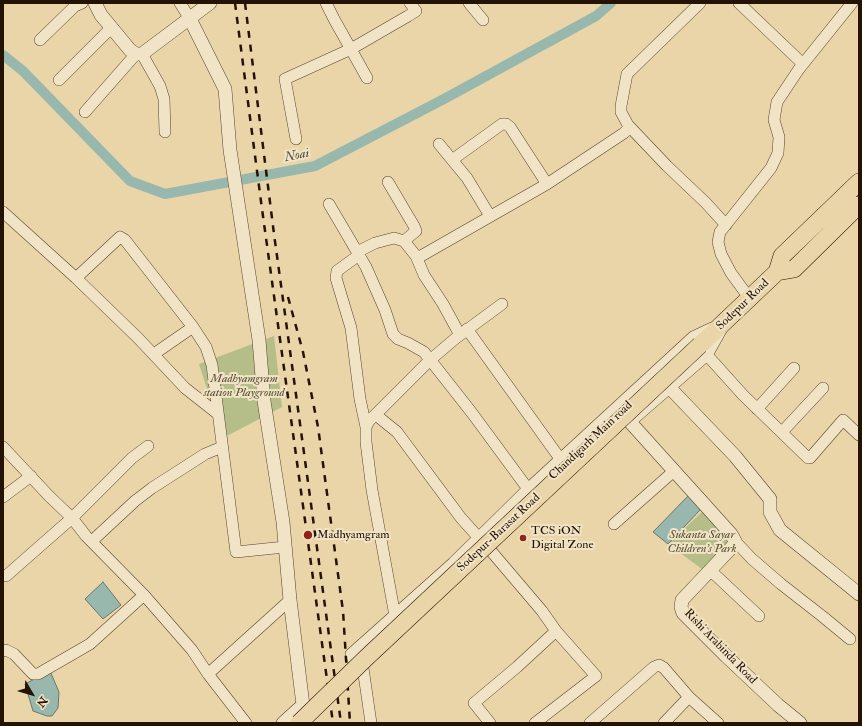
<!DOCTYPE html>
<style>
body{margin:0}
#map{position:relative;width:862px;height:726px;overflow:hidden;background:#e9d5a8;font-family:"IM FELL Double Pica",serif}
canvas{display:block}
.frame{position:absolute;inset:0;border:4px solid #241203;pointer-events:none}
.north{position:absolute;left:12px;top:674px;width:40px;height:40px;-webkit-text-stroke:3px #f1e4c6;paint-order:stroke;rotate:128deg;font-size:11px;font-weight:700;line-height:16px;text-align:center;color:#241203}
.north::after{content:'';display:block;margin:auto;width:14px;height:18px;background:#241203;clip-path:polygon(50% 0,100% 100%,50% 72%,0 100%)}
</style>
<div id="map">
<canvas width="862" height="726"></canvas>
<div class="frame"></div>
<div class="north">N</div>
</div>
<script>
const c = document.querySelector('canvas').getContext('2d');
c.lineJoin = 'round';
function fillPath(path, color) { c.fillStyle = color; c.fill(path, 'evenodd'); }
const toPath = rows => new Path2D(rows.map(r => 'M' + r).join(''));
function strokePath(path, color, width, dash) { c.strokeStyle = color; c.lineWidth = width; c.lineCap = dash ? 'butt' : 'round'; c.setLineDash(dash || []); c.stroke(path); }
function label(font, color, halo, rows, align = 'center') {
  c.font = font + ' "IM FELL Double Pica",serif'; c.lineWidth = 4; c.setLineDash([]); c.textBaseline = 'middle'; c.strokeStyle = halo; c.fillStyle = color; for (const [text, x, y, turn = 0] of rows) {
    c.save(); c.translate(x, y); c.rotate((+turn || 0) * Math.PI / 180); c.textAlign = isNaN(turn) ? turn : align; if (halo) c.strokeText(text, 0, 0); c.fillText(text, 0, 0); c.restore();
  }
}
const green = toPath([
 [274,336,282,407,223,438,199,364],
 [703,511,731,542,706,572,668,544]
]);
const water = toPath([
 [688,496,701,509,668,544,653,532,688,496],
 [103,582,121,605,103,619,85,599,103,582],
 [50,671,59,692,58,708,52,716,47,716,33,711,25,684,50,671]
]);
const canal = toPath([
 [3,55,23,71,130,181,165,194,315,166,444,99,596,16,611,3]
]);
const minor = toPath([
 [180,3,190,19],
 [326,3,334,19,367,78],
 [469,3,483,20],
 [739,3,803,64],
 [40,40,75,6,82,3],
 [142,54,160,86,164,99,165,132],
 [59,80,111,28],
 [85,112,136,54],
 [628,125,667,166,706,203,726,225],
 [296,139,285,79,351,49,408,16,416,11,410,3],
 [439,144,467,178,490,216],
 [452,160,502,124,506,124,510,127,547,184],
 [388,182,414,226,416,231,404,241],
 [329,204,366,267,385,310,393,334,398,339,408,343,424,352,472,413,528,489],
 [3,212,76,278,138,338,185,388,218,414],
 [357,252,375,243,394,238,404,241,416,256,421,256,547,184,624,133,628,129,628,125,621,112,621,106,627,74,700,3],
 [359,255,337,271,336,278,351,328,360,399,366,427],
 [416,256,424,275,443,304,460,335],
 [76,278,120,237,125,240,193,327,206,347,212,365,236,552,285,547],
 [750,299,731,273,721,254,718,242,720,232,771,168,778,153,779,137,774,120,777,102,799,69,852,3],
 [467,329,561,460],
 [154,354,193,327],
 [707,355,743,395,808,458,810,458,843,420,859,435],
 [757,409,794,368],
 [376,415,397,432,461,518,479,538],
 [630,422,707,355,721,330],
 [782,432,823,388],
 [3,447,49,496,72,518,86,536,144,595,192,650,208,674,246,723],
 [3,497,31,476],
 [614,524,674,471],
 [92,541,135,501,152,488,205,454,222,447],
 [735,541,752,559,781,584,822,616,850,639],
 [710,570,759,616],
 [6,576,72,518,132,458,148,446],
 [395,616,372,490,366,442,366,427,369,421,430,360,456,338,502,304],
 [3,651,6,650,14,654,33,674,38,674,90,644,144,595],
 [363,668,354,662,351,654,453,563,528,489,693,337,712,328],
 [363,668,371,723],
 [208,674,290,600],
 [490,723,474,703,517,667,556,631,542,611,491,551],
 [535,723,596,676,556,631],
 [590,723,654,667,659,665,664,668,689,697,718,723],
 [664,723,689,697]
]);
const tertiary = toPath([
 [95,3,101,15,130,50,136,54,142,54,210,3],
 [190,19,225,89,230,150,259,340,264,401,283,522,290,600,303,705,283,723],
 [669,387,735,456,770,499,770,512,780,530,859,594],
 [630,422,713,514,731,534,735,541,733,546,682,600,681,607,683,613,726,656,778,705,800,723]
]);
const primary = toPath([
 [777,272,782,256,859,182],
 [700,345,777,272,794,269,859,205]
]);
const rail = toPath([
 [235,3,262,209,333,723],
 [245,3,274,234,341,723],
 [288,297,303,352,318,427,343,611,350,723]
]);
const primaryBridge = toPath([
 [299,723,367,657,700,345]
]);
const markers = [
 [308,535,5,"#8f2418"],
 [523,538,4,"#8f2418"]
];
const streetNames = [
 ["Sodepur Road",743,305,-44],
 ["Chandigarh Main road",591,441,-43],
 ["Sodepur-Barasat Road",499,533,-43],
 ["Rishi Arabinda Road",720,647,46]
];
const parkNames = [
 ["Madhyamgram",244,379],
 ["station Playground",244,393],
 ["Sukanta Sayar",702,535],
 ["Children's Park",702,549]
];
const poiNames = [
 ["TCS iON",531,531],
 ["Digital Zone",531,545],
 ["Madhyamgram",317,535]
];
const waterNames = [
 ["Noai",297,156,-12]
];
fillPath(green, '#b5bd89');
fillPath(water, '#98b8ae');
strokePath(water, '#6a766a', 1);
strokePath(canal, '#98b8ae', 10);
strokePath(minor, '#55432c', 12);
strokePath(tertiary, '#55432c', 14);
strokePath(primary, '#241203', 18);
strokePath(minor, '#f1e4c6', 11);
strokePath(tertiary, '#f1e4c6', 13);
strokePath(primary, '#e9d5a8', 17);
strokePath(rail, '#241203', 2.5, [7, 7]);
strokePath(primaryBridge, '#241203', 18, []);
strokePath(primaryBridge, '#e9d5a8', 17);
for (const [x, y, r, color] of markers) { const dot = new Path2D(); dot.arc(x, y, r, 0, 2 * Math.PI); c.fillStyle = color; c.fill(dot); strokePath(dot, '#f1e4c6', 1.5); }
label('12px', '#241203', '#f1e4c6', streetNames);
label('italic 12px', '#574e32', '#f1e4c6', parkNames);
label('12px', '#241203', '#f1e4c6', poiNames, 'left');
label('italic 13px', '#4d4c3f', '#f1e4c6', waterNames);
</script>
